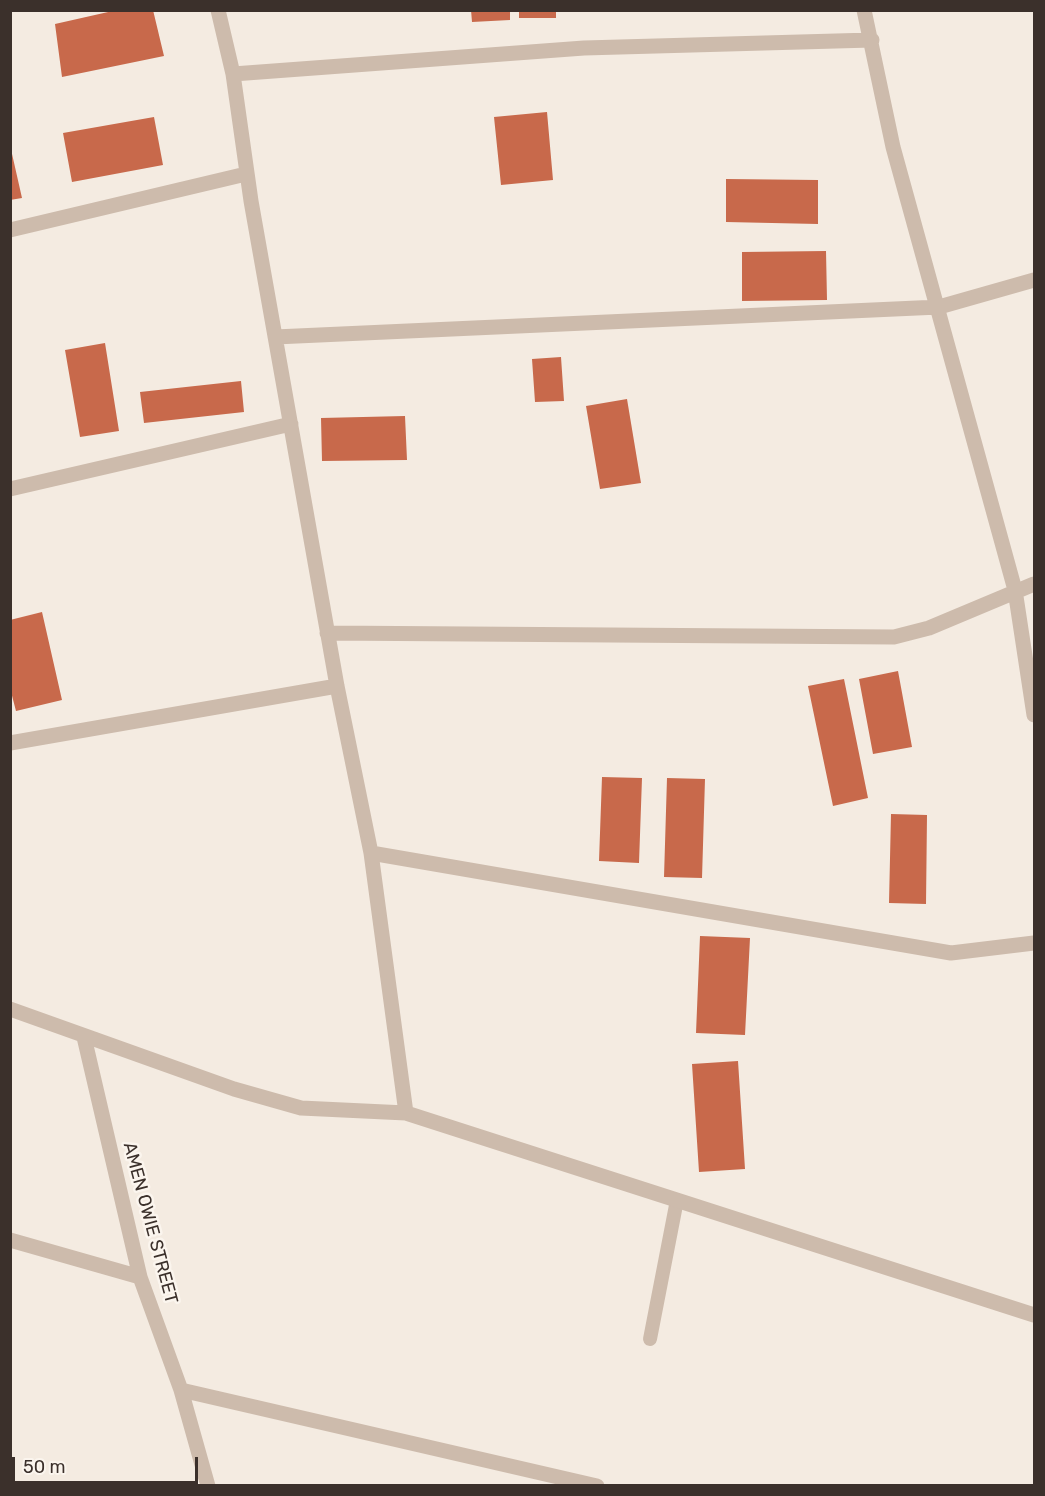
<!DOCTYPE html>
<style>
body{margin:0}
#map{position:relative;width:1045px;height:1496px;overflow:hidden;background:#f4ebe1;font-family:Rubik,sans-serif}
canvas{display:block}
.frame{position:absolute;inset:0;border:12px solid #3b302b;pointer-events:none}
.scale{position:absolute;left:12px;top:1457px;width:186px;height:27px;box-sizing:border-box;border:3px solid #3b302b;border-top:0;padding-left:8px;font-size:18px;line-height:21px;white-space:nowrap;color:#3b302b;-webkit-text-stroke:4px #fbf5ee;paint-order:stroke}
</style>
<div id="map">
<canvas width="1045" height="1496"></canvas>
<div class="frame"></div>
<div class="scale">50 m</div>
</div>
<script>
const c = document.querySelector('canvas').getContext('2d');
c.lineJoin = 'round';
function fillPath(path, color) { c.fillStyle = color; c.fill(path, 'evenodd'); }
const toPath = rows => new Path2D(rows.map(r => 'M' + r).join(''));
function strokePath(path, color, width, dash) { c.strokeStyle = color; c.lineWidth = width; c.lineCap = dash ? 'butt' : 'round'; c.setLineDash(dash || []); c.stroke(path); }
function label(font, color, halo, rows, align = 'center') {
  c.font = font + ' Rubik,sans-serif'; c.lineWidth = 5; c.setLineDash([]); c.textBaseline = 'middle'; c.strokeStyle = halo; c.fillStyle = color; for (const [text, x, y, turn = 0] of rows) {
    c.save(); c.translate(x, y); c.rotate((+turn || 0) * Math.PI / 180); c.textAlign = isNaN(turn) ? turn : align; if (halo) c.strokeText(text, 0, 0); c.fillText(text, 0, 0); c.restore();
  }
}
const building = toPath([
 [117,10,153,10,164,56,62,77,55,24],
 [471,10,510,10,510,20,472,22],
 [519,10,556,10,556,18,519,18],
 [547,112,553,180,501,185,494,117],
 [154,117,163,165,72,182,63,133],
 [10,145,22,198,10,200],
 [726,179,818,180,818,224,726,222],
 [826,251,827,300,742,301,742,252],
 [105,343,119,431,80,437,65,350],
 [561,357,564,401,535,402,532,359],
 [241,381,244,412,144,423,140,392],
 [627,399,641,483,600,489,586,406],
 [405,416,407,460,322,461,321,418],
 [42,612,62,700,16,711,10,688,10,620],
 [898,671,912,747,873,754,859,679],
 [844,679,868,798,833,806,808,686],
 [602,777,642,778,639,863,599,861],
 [667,778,705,779,702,878,664,877],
 [891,814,927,815,926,904,889,903],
 [700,936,750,938,745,1035,696,1033],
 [738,1061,745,1169,699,1172,692,1064]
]);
const lane = toPath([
 [650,1339,677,1200]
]);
const street = toPath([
 [218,10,233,74,251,201,337,686,371,853,406,1113],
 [864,10,893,147,1015,590,1034,715],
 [233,74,584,48,872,40],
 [10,230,246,174],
 [275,337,939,307,1034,280],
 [10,489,291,424],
 [327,633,894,637,929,628,1034,584],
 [10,743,337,686],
 [371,853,951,953,1034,943],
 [10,1009,234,1089,301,1108,406,1113,1034,1315],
 [84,1037,140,1277,181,1390,208,1486],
 [10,1240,140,1277],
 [181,1390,597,1486]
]);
const streetNames = [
 ["AMEN OWIE STREET",150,1223,75]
];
fillPath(building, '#c8694b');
strokePath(lane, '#cdbbac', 14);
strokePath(street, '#cdbbac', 15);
label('18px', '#3b302b', '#fbf5ee', streetNames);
</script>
